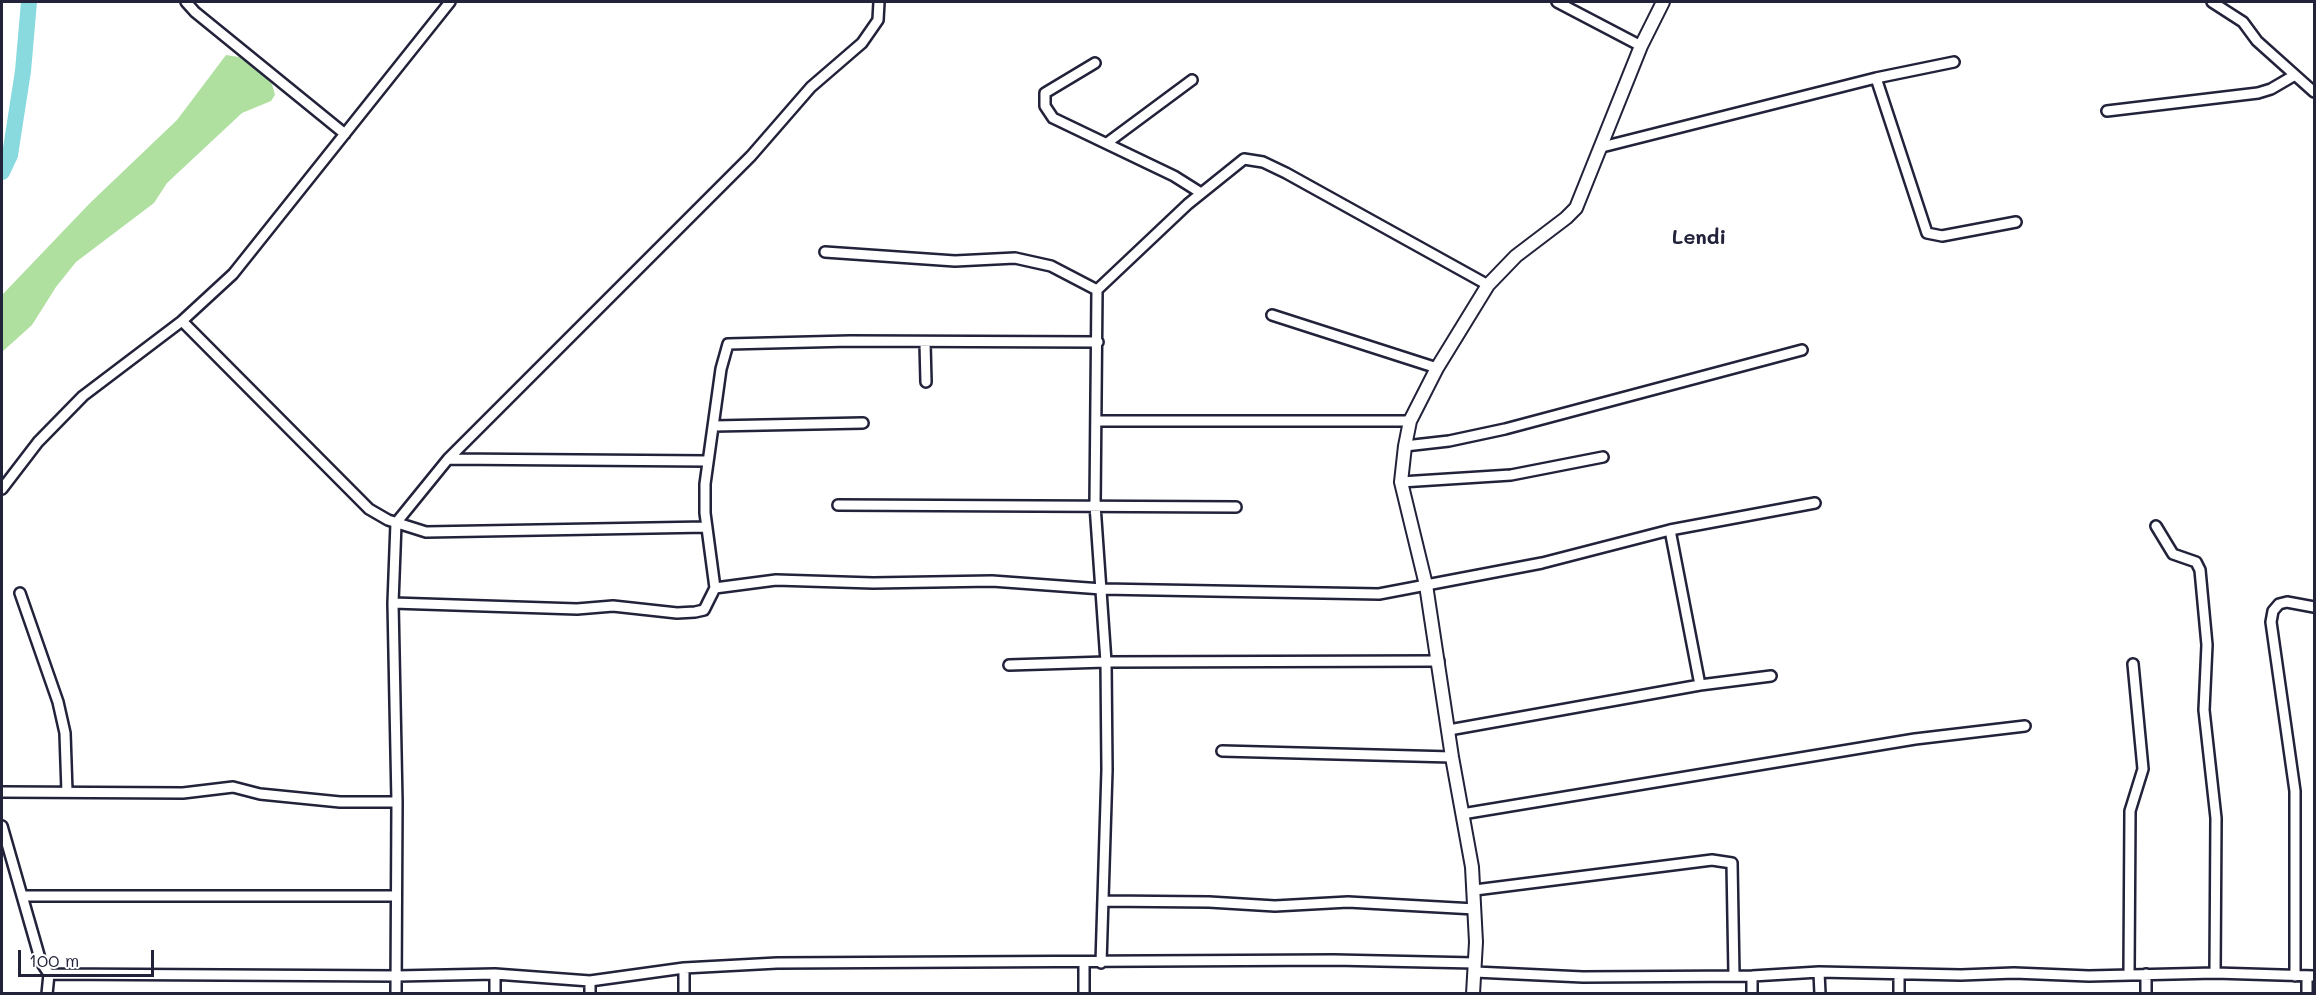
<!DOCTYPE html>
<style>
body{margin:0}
#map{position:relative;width:2316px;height:995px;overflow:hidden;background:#fff;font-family:Mali,sans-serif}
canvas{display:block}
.frame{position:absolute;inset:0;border:3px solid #22223b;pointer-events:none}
.scale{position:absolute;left:18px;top:950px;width:136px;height:27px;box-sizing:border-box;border:3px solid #22223b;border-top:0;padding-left:8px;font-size:18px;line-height:21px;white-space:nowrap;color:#22223b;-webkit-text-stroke:4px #fff;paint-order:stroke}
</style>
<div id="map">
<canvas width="2316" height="995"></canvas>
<div class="frame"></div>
<div class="scale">100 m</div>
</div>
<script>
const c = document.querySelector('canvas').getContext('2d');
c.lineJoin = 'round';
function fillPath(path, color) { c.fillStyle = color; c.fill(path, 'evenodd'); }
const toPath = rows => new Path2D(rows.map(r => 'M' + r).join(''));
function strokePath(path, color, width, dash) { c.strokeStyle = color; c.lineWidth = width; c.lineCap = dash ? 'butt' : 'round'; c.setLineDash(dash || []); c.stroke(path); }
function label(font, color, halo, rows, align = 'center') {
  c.font = font + ' Mali,sans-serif'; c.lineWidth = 5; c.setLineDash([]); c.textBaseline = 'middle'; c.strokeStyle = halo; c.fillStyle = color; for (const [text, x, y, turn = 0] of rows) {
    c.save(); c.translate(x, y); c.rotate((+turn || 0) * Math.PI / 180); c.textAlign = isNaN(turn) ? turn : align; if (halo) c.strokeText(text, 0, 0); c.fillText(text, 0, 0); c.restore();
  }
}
const green = toPath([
 [226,55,239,57,250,63,272,84,275,95,271,101,242,113,167,183,154,203,76,262,56,287,32,325,2,352,2,295,90,203,177,120]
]);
const river = toPath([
 [2,172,10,155,23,71,29,2]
]);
const minor = toPath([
 [186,2,195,12,345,134],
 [1557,2,1641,46],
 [2212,2,2243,22,2257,41,2314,92],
 [1095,63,1045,93,1045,106,1053,118,1174,176,1201,193],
 [1876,78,1927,233,1942,236,2016,222],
 [2107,111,2258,93,2271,89,2295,75],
 [1107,143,1192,80],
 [1602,147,1876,78,1954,62],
 [825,252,955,261,1015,258,1051,266,1097,290],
 [1272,315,1437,368],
 [182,321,369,509,388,520,426,532,707,527],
 [925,343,926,382],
 [1096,421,1410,421],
 [714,426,863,423],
 [1405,446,1449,441,1505,429,1802,350],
 [448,459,707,461],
 [1401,482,1511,475,1603,457],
 [2,489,38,442,83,396,182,321,233,274,450,2],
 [838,505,1236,507],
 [2156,526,2173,554,2196,562,2200,570,2207,645,2204,710,2216,818,2215,973],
 [1670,530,1700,685],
 [715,588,705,513,705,484,721,369,728,344,850,341,1098,342],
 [20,593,58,702,65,733,67,792],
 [393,603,577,609,613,606,677,613,695,612,704,610,715,588,776,580,873,583,992,581,1102,589,1379,594,1542,563,1670,530,1815,503],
 [1009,665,1106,662,1439,661],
 [1449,730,1700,685,1771,676],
 [1222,751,1452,757],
 [2,792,183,793,233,787,260,794,340,802,397,802],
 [1462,814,1915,739,2025,726],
 [2,826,41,962,49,974,397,976,495,974,590,981,684,968,777,963,1334,960,1475,963],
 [1475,890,1712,860,1732,863,1734,975],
 [22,896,396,896],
 [1103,901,1209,902,1275,906,1348,902,1475,909],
 [1101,963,1107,770,1106,662,1095,505,1097,290,1188,204,1244,159,1263,162,1286,173,1488,285],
 [1475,972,1583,977,1752,976,1819,972,1961,975,2014,973,2089,976,2215,973,2314,976],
 [1819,972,1820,994],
 [2129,973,2130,811,2143,769,2133,664],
 [495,974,495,994],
 [1899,974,1899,994],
 [2295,976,2295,791,2271,622,2273,611,2279,604,2287,602,2314,607],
 [590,981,590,994],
 [47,994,49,974],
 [396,994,397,802,393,603,396,523,448,459,751,156,811,87,862,43,878,20,879,2],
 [684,994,684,968],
 [1084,994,1084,962],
 [1752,994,1752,976],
 [2146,994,2146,974],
 [2307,994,2307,977]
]);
const major = toPath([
 [1473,994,1476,942,1472,867,1452,757,1426,585,1401,482,1405,446,1410,421,1437,368,1488,285,1516,256,1566,218,1576,208,1641,46,1663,2]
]);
const quarterNames = [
 ["Lendi",1699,238]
];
fillPath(green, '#b0e0a0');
strokePath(river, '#88dadf', 16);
strokePath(minor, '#22223b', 14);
strokePath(major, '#22223b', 16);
strokePath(minor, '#fff', 9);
strokePath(major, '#fff', 12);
label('bold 20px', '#22223b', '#fff', quarterNames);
</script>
